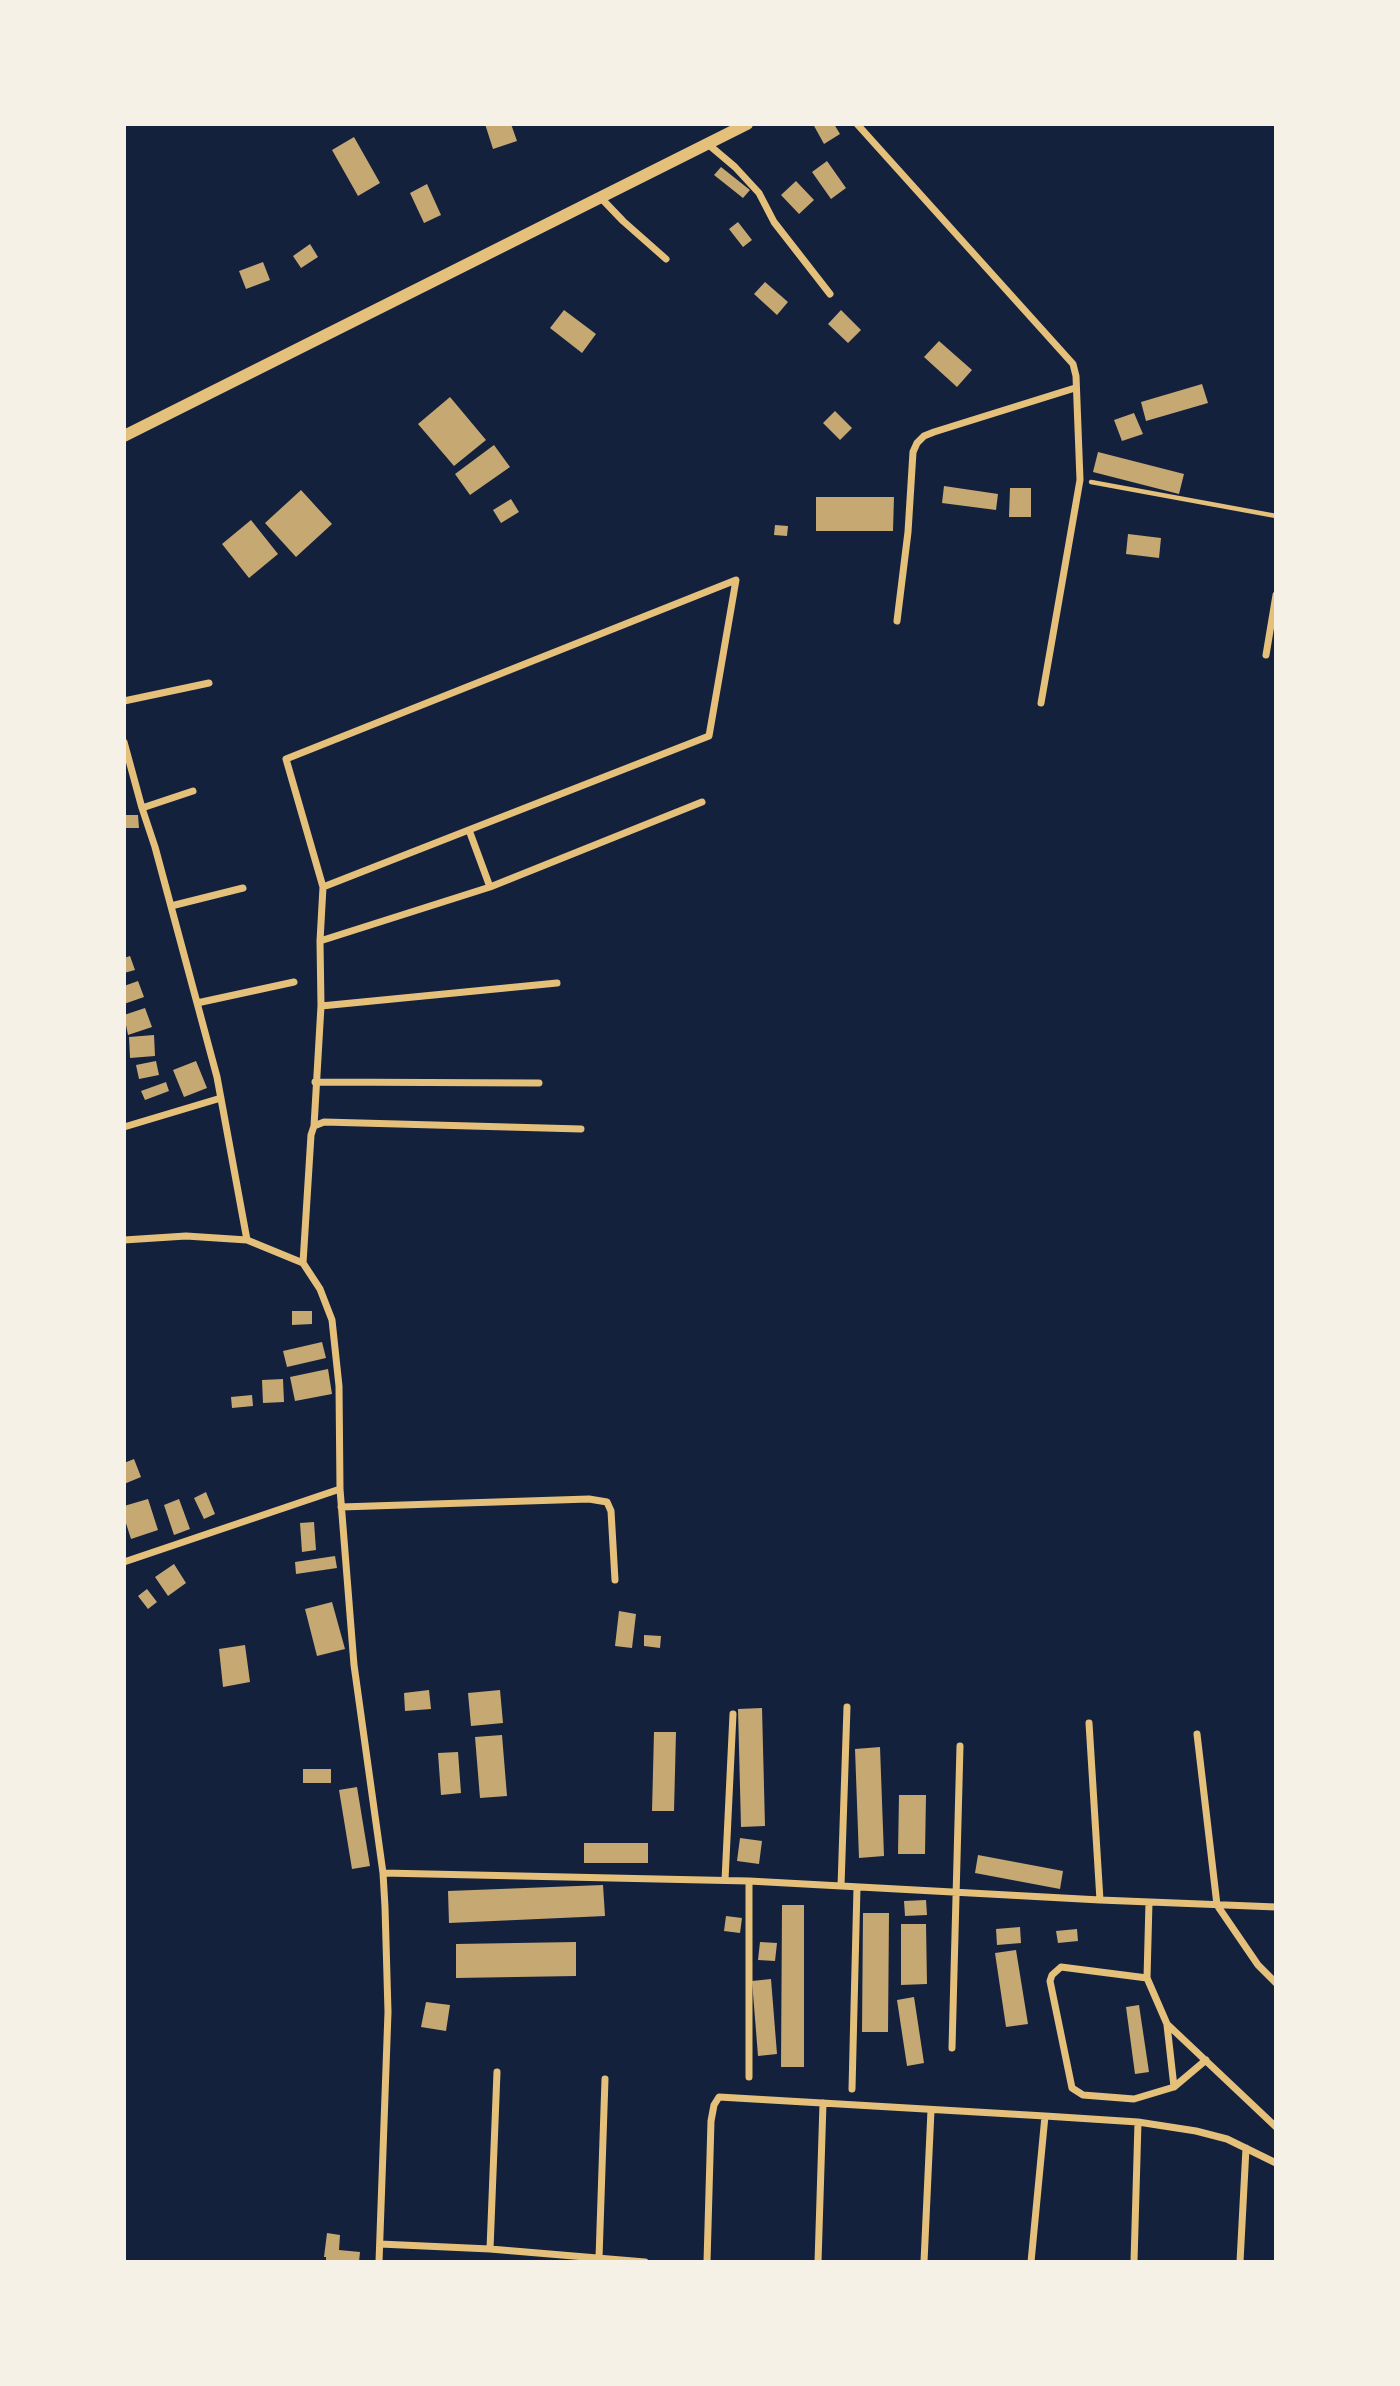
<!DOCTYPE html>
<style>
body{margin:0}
#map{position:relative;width:1400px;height:2386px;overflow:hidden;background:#14213d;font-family:Rubik,sans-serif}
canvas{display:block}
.frame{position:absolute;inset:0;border:126px solid #f6f1e7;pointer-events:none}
</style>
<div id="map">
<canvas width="1400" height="2386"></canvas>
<div class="frame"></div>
</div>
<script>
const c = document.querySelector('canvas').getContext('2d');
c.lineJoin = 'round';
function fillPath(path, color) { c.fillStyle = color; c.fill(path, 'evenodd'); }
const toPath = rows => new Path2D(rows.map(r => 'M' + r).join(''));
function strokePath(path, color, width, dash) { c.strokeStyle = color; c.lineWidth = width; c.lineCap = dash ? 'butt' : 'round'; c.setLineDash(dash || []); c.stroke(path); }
const building = toPath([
 [485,124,511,124,517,141,493,149],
 [813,124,834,124,840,134,824,144],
 [354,137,380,183,358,196,332,150],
 [827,161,846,188,831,199,812,172],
 [721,167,750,190,743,198,714,175],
 [796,181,814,200,799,214,781,195],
 [427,184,441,215,424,223,410,193],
 [738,222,752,240,743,247,729,229],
 [310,244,318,257,301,268,293,256],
 [263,262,270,280,246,289,239,271],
 [765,282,788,302,777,315,754,294],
 [564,310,596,334,582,353,550,328],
 [841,310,861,330,848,343,828,324],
 [939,341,972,370,957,387,924,357],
 [1202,384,1208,403,1146,421,1141,402],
 [450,397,486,440,454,466,418,424],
 [835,411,852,428,840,440,823,423],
 [1134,413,1143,434,1122,441,1114,420],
 [494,445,510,467,470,495,455,474],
 [1098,452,1184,474,1179,494,1093,472],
 [944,486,998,494,996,510,942,503],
 [1010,488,1031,488,1031,517,1009,517],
 [301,490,332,524,296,557,265,523],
 [816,497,894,497,893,531,816,531],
 [511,499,519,512,501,523,493,510],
 [251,520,278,554,249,578,222,544],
 [775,525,788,526,787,536,774,535],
 [1128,534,1161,538,1159,558,1126,554],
 [124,815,138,815,139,828,124,828],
 [130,956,135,970,124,973,124,958],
 [138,981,144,997,124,1004,124,986],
 [145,1008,152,1027,128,1035,124,1015],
 [154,1035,155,1056,130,1058,129,1037],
 [156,1061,159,1075,139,1079,136,1065],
 [196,1061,207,1088,184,1097,173,1070],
 [166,1082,169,1091,145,1100,141,1091],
 [292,1311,312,1311,312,1324,292,1325],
 [322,1342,326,1358,287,1367,283,1351],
 [328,1369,332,1394,295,1401,290,1377],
 [283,1379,284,1402,263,1403,262,1380],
 [252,1395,253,1406,232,1408,231,1397],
 [134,1459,141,1477,124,1484,124,1463],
 [206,1492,215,1514,204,1519,194,1498],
 [148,1499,158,1530,131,1539,124,1517,124,1506],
 [179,1499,190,1529,174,1535,164,1505],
 [314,1522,316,1550,302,1552,300,1523],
 [335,1556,337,1568,296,1574,295,1562],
 [174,1564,186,1583,168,1596,155,1577],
 [147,1589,157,1602,148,1609,138,1596],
 [332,1602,345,1649,317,1656,305,1609],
 [619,1611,636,1614,632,1648,615,1646],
 [644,1635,661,1636,660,1648,644,1646],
 [245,1645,250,1682,223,1687,219,1649],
 [429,1690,431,1709,405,1711,404,1693],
 [500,1690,503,1723,471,1726,468,1693],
 [762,1708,765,1826,741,1827,738,1709],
 [654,1732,676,1732,674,1811,652,1811],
 [502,1735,507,1796,480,1798,475,1737],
 [880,1747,884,1856,859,1858,855,1749],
 [458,1752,461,1793,441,1795,438,1753],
 [303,1769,331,1769,331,1783,303,1783],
 [357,1787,370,1866,352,1869,339,1790],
 [899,1795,926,1795,925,1854,898,1854],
 [740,1838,762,1841,759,1864,737,1861],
 [584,1843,648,1843,648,1863,584,1863],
 [978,1855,1063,1871,1060,1889,975,1873],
 [603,1885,605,1916,449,1923,448,1891],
 [926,1900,927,1915,905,1916,904,1901],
 [782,1905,804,1905,804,2067,781,2067],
 [863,1913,889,1913,888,2032,862,2032],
 [726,1916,742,1918,740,1933,724,1931],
 [901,1924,926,1924,927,1984,901,1985],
 [1020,1927,1021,1943,997,1945,996,1929],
 [1077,1929,1078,1941,1058,1943,1056,1931],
 [576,1942,576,1976,456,1978,456,1944],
 [760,1942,777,1943,775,1961,758,1960],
 [1016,1950,1028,2024,1006,2027,995,1953],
 [771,1979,777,2054,758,2056,752,1981],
 [914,1997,924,2063,907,2066,897,2000],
 [426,2002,450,2005,446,2031,421,2027],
 [1139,2005,1149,2072,1135,2074,1126,2007],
 [327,2233,340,2235,339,2250,360,2252,359,2262,326,2262,326,2257,324,2257]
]);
const path = toPath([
 [1091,482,1276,516]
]);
const minor = toPath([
 [857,124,1073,364,1076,376,1080,480,1041,703],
 [709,145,735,167,759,193,774,222,830,294],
 [601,198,623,221,666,259],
 [897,621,908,532,913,452,917,443,924,436,934,432,1075,388],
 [1266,655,1276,595],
 [124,701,209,683],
 [124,742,142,808,155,847,217,1077,247,1240],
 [142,808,193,791],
 [469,830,490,887],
 [171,906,243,888],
 [320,941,490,887,702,802],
 [197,1003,294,982],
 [321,1006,557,983],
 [315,1082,539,1083],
 [314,1126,321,1006,320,941,323,887,286,759,736,580,709,736,323,887],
 [124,1127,221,1098],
 [124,1240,186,1236,247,1240,303,1263,320,1289,332,1320,339,1386,340,1489,354,1665,383,1873,385,1907,388,2012,379,2262],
 [303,1263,311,1135,314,1126,324,1122,581,1129],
 [341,1507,589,1499,607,1502,611,1511,615,1580],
 [124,1562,340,1489],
 [1089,1723,1100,1900],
 [1197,1734,1217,1905,1258,1965,1276,1983],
 [383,1873,749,1881,1100,1900,1276,1907],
 [725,1880,733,1714],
 [749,1881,749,2077],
 [841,1886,847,1707],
 [1149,1902,1147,1978,1167,2024,1276,2127],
 [1147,1978,1061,1967,1052,1975,1050,1981,1072,2088,1083,2095,1134,2099,1174,2087,1206,2060],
 [1167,2025,1174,2087],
 [952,2048,960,1746],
 [852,2089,857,1887],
 [380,2244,490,2249,645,2262],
 [490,2249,497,2072],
 [599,2258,605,2079],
 [707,2262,711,2121,714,2105,719,2097,1045,2116],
 [818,2262,823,2103],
 [924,2262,931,2110],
 [1031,2262,1045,2116,1138,2122,1196,2131,1227,2139,1276,2163],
 [1134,2262,1138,2122],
 [1240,2262,1246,2148]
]);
const tertiary = toPath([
 [124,436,747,124]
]);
fillPath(building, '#c6a872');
strokePath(path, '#e5c07b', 4.5);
strokePath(minor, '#e5c07b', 7);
strokePath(tertiary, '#e5c07b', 12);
</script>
